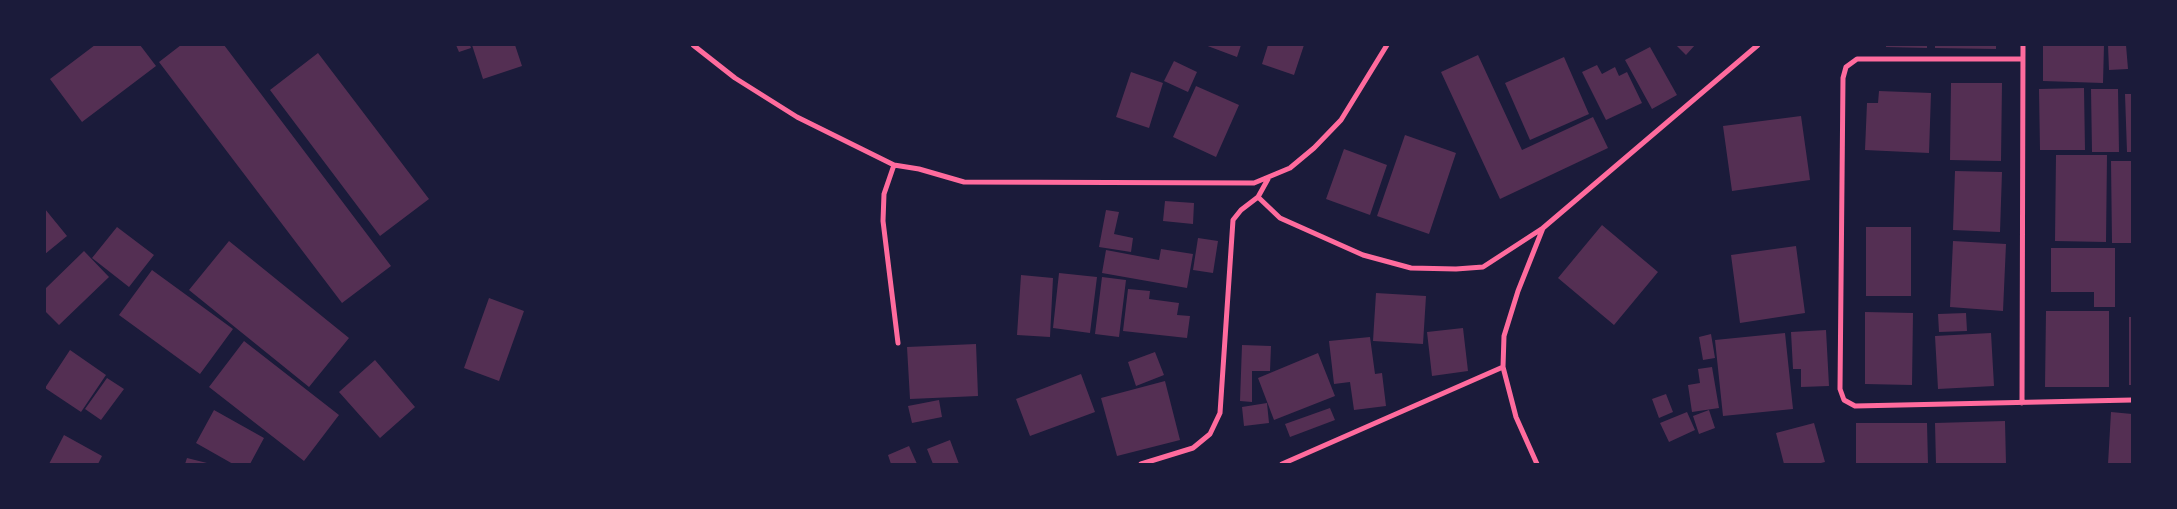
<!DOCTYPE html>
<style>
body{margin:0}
#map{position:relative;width:2177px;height:509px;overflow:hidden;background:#1b1b3a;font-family:"IBM Plex Serif",serif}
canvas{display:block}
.frame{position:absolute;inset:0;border:46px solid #1b1b3a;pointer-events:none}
</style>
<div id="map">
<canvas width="2177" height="509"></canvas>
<div class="frame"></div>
</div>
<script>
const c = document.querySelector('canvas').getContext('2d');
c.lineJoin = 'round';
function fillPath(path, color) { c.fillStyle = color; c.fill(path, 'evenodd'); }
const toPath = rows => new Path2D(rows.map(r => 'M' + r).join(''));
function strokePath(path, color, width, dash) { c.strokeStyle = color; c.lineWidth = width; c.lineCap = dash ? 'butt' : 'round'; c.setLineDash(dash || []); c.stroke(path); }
const building = toPath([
 [95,45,140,45,156,66,82,122,50,79],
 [181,45,224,45,391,266,342,303,159,62],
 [456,45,470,45,471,48,459,52],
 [472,45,515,45,522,66,483,79],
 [1205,45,1241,45,1237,57],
 [1268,45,1304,45,1294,75,1262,64],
 [1676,45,1695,45,1686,55],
 [1886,45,1927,45,1927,48,1886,47],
 [1935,45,1996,45,1996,49,1935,48],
 [2043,45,2104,45,2103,83,2043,81],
 [2108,45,2126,45,2128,69,2109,70],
 [1650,47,1677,95,1652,109,1625,60],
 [318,53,429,199,380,236,270,90],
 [1478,55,1522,150,1593,117,1608,148,1500,199,1441,72],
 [1564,57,1589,114,1530,140,1505,83],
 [1174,61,1197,72,1188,92,1164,81],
 [1597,65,1602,74,1615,67,1619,76,1627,72,1642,103,1606,120,1582,72],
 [1131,72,1163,83,1149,128,1116,117],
 [1951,83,2002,83,2001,161,1950,160],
 [1196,86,1239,105,1216,157,1173,137],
 [2084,88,2085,150,2040,150,2039,89],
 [2091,89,2118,89,2119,152,2092,152],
 [1879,91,1931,93,1929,153,1865,150,1867,103,1878,103],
 [2125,94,2132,94,2132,152,2127,152],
 [1801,116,1810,180,1732,191,1723,126],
 [1405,135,1456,153,1429,234,1377,216],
 [1344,149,1387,165,1370,215,1326,199],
 [2056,155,2107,155,2106,242,2055,241],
 [2111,161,2132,161,2132,243,2112,243],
 [1955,171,2002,172,2000,232,1953,230],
 [1165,201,1194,203,1193,224,1163,221],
 [45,209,67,236,45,254],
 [1106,210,1119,212,1114,234,1133,238,1131,252,1099,247],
 [1602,225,1658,272,1614,325,1558,278],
 [117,227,154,255,129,287,92,258],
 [1866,227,1911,227,1911,296,1866,296],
 [1198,238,1218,241,1213,273,1193,270],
 [229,241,349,338,309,387,189,290],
 [1953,241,2006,244,2003,311,1950,307],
 [1796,246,1805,313,1740,323,1731,255],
 [2051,248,2115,248,2115,307,2094,307,2094,292,2051,292],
 [1161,249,1193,254,1187,288,1102,273,1106,250,1159,260],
 [84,251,109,277,59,325,45,311,45,289],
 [152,270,233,329,200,374,119,315],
 [1059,273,1097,277,1090,333,1053,328],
 [1021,275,1053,278,1050,337,1017,335],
 [1102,277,1126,280,1119,337,1095,334],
 [1128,289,1150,291,1149,299,1179,303,1177,315,1190,316,1187,338,1123,331],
 [1376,293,1426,296,1423,344,1373,341],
 [489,298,524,311,499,381,464,368],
 [2046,311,2109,311,2109,387,2045,387],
 [1865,312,1913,313,1912,385,1865,384],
 [1966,313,1967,331,1939,332,1938,314],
 [2129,317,2132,317,2132,385,2129,385],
 [1463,328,1468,371,1432,376,1427,332],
 [1826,330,1829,386,1801,387,1801,369,1793,369,1791,332],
 [1785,333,1793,409,1723,416,1715,340],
 [1991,333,1994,386,1938,389,1935,336],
 [1711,334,1715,358,1703,360,1699,337],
 [1370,337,1375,374,1382,373,1386,406,1354,410,1350,382,1334,384,1329,341],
 [244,341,339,415,304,461,209,387],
 [976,344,978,396,910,399,907,347],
 [1242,345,1271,346,1270,371,1252,371,1252,402,1240,401],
 [70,350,106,375,81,412,45,388],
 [1155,352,1164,375,1136,386,1128,362],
 [1318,353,1335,396,1274,420,1258,378],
 [375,360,415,407,380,438,339,392],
 [1712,367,1719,408,1692,412,1688,385,1700,383,1698,369],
 [1081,374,1095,412,1030,436,1016,399],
 [107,378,124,389,101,420,85,409],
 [1165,381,1180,440,1117,456,1101,398],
 [1666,394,1673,412,1659,418,1652,399],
 [939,400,942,417,912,423,908,406],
 [1267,403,1269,423,1244,426,1242,407],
 [1330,408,1335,420,1290,437,1285,424],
 [214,410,264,438,250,464,233,464,196,443],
 [1709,410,1715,428,1699,434,1693,416],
 [1687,412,1695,430,1669,442,1660,423],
 [2111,412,2132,414,2132,464,2108,464],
 [2005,421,2006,464,1936,464,1935,423],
 [1814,423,1825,462,1817,464,1784,464,1776,433],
 [1856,423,1927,423,1928,464,1856,464],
 [64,435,102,456,98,464,49,464],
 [950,440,959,464,933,464,927,449],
 [909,446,917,464,891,464,888,455],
 [187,458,207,463,207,464,185,464]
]);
const minor = toPath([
 [693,45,735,78,797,117,894,165,919,169,964,182,1254,183,1290,168,1314,148,1341,120,1387,45],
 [2023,59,1857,59,1846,67,1843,78,1840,389,1844,400,1855,406,2132,400],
 [894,165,884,194,883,221,898,343],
 [1268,179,1258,197,1280,218,1363,255,1411,268,1456,269,1483,267,1543,228],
 [2022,403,2023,45],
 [1141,464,1193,448,1210,434,1220,413,1233,220,1241,210,1258,197],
 [1282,464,1503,367],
 [1537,464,1516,417,1503,367,1504,336,1518,291,1543,228,1758,45]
]);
fillPath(building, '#542f53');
strokePath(minor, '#ff6b9d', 5);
</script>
